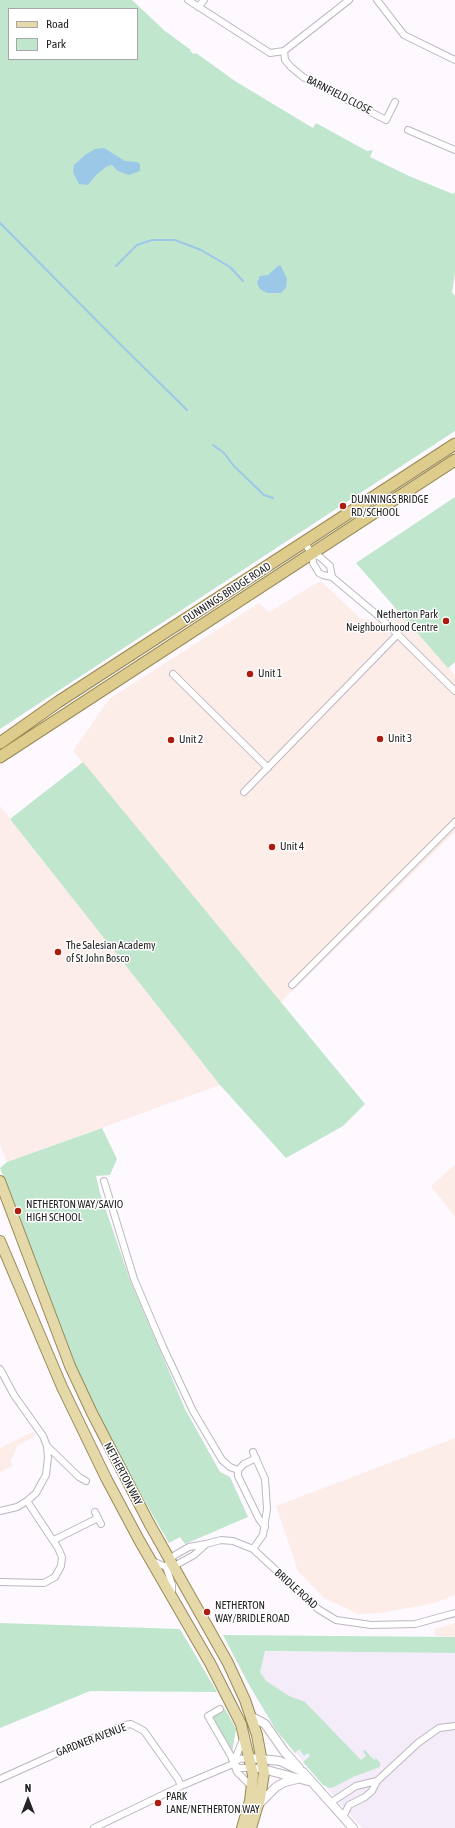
<!DOCTYPE html>
<style>
body{margin:0}
#map{position:relative;width:455px;height:1828px;overflow:hidden;background:#fdf9ff;font-family:"Asap Condensed",sans-serif}
canvas{display:block}
.legend{position:absolute;left:8px;top:8px;width:130px;height:52px;box-sizing:border-box;background:#fff;border:1px solid #a8a7a8;margin:0;padding:5px 7px;list-style:none;font-size:12px;color:#252326}
.legend li{display:flex;align-items:center;gap:8px;height:20px}
.legend b{width:20px;border:1px solid #a8a7a8}
.north{position:absolute;left:8px;top:1780px;width:40px;height:40px;-webkit-text-stroke:3px #fff;paint-order:stroke;rotate:0deg;font-size:11px;font-weight:700;line-height:16px;text-align:center;color:#252326}
.north::after{content:'';display:block;margin:auto;width:14px;height:18px;background:#252326;clip-path:polygon(50% 0,100% 100%,50% 72%,0 100%)}
</style>
<div id="map">
<canvas width="455" height="1828"></canvas>
<ul class="legend">
<li><b style="height:5px;background:#e6d9a9"></b>Road</li>
<li><b style="height:11px;background:#c0e6ce"></b>Park</li>
</ul>
<div class="north">N</div>
</div>
<script>
const c = document.querySelector('canvas').getContext('2d');
c.lineJoin = 'round';
function fillPath(path, color) { c.fillStyle = color; c.fill(path, 'evenodd'); }
const toPath = rows => new Path2D(rows.map(r => 'M' + r).join(''));
function strokePath(path, color, width, dash) { c.strokeStyle = color; c.lineWidth = width; c.lineCap = dash ? 'butt' : 'round'; c.setLineDash(dash || []); c.stroke(path); }
function label(font, color, halo, rows, align = 'center') {
  c.font = font + ' "Asap Condensed",sans-serif'; c.lineWidth = 3; c.setLineDash([]); c.textBaseline = 'middle'; c.strokeStyle = halo; c.fillStyle = color; for (const [text, x, y, turn = 0] of rows) {
    c.save(); c.translate(x, y); c.rotate((+turn || 0) * Math.PI / 180); c.textAlign = isNaN(turn) ? turn : align; if (halo) c.strokeText(text, 0, 0); c.fillText(text, 0, 0); c.restore();
  }
}
const built = toPath([
 [231,1651,455,1653,455,1828,362,1828,276,1730,248,1683]
]);
const industrial = toPath([
 [318,582,323,583,360,618,378,622,394,606,455,675,455,832,281,1002,73,751,109,699,259,603,269,612],
 [455,1165,455,1217,431,1186],
 [33,1432,36,1436,17,1446,12,1459,10,1460,13,1466,0,1472,0,1448],
 [455,1438,455,1595,435,1603,380,1613,358,1614,324,1598,298,1571,276,1506],
 [455,1623,455,1637,435,1636,435,1629]
]);
const education = toPath([
 [0,806,220,1085,7,1162,0,1145]
]);
const green = toPath([
 [0,0,132,0,165,31,191,50,190,51,194,54,196,53,235,81,293,116,313,128,316,123,367,151,373,150,370,157,409,176,453,194,455,192,455,273,452,292,455,296,455,431,0,729],
 [9,9,137,9,137,59,9,59],
 [455,497,455,662,448,668,356,563],
 [83,762,365,1104,343,1126,286,1158,220,1085,10,819],
 [102,1128,117,1159,110,1175,96,1176,100,1193,130,1280,185,1409,220,1472,230,1477,248,1517,185,1544,180,1537,169,1543,126,1469,87,1395,0,1168,7,1162],
 [0,1623,180,1629,217,1692,90,1691,0,1728],
 [223,1635,455,1637,455,1653,265,1651,260,1672,266,1681,289,1696,305,1702,361,1760,366,1756,363,1751,365,1750,374,1760,376,1758,380,1763,380,1767,353,1777,334,1787,329,1788,323,1785,303,1762,310,1756,308,1753,304,1756,299,1749,295,1753,276,1730,248,1683],
 [225,1709,236,1729,232,1753,214,1721,214,1716]
]);
const water = toPath([
 [104,148,125,161,137,162,140,164,140,171,129,175,118,171,112,165,107,166,96,175,88,185,79,184,73,172,74,165,85,155,95,149],
 [279,265,281,266,287,279,286,288,281,293,267,293,260,289,257,283,260,276,268,275]
]);
const stream = toPath([
 [0,223,118,342,187,410],
 [116,266,137,245,152,240,175,240,201,250,230,267,243,281],
 [213,445,224,453,234,466,264,495,273,498]
]);
const minor = toPath([
 [188,0,270,53,284,51,349,0],
 [377,0,404,35,455,60],
 [198,7,204,0],
 [284,51,285,60,291,67,303,77,386,120,395,102],
 [408,130,455,150],
 [304,542,312,554,313,563,319,573,323,575,332,577,382,619,455,691],
 [312,554,320,557,330,566,332,577],
 [173,674,268,768],
 [244,792,398,634],
 [292,985,455,822],
 [104,1181,134,1279,163,1347,193,1411,222,1460,230,1467,238,1470],
 [0,1369,14,1395,43,1436,47,1446,48,1458,46,1475,36,1493,27,1501,17,1507,0,1511],
 [47,1446,79,1477,86,1481],
 [253,1452,265,1479,267,1509,263,1535,253,1549],
 [256,1458,244,1464,238,1470,238,1476,259,1519,265,1527],
 [95,1512,101,1524],
 [54,1540,98,1518],
 [152,1561,164,1566,176,1565,194,1555,206,1544,221,1540,233,1541,253,1549,318,1609,336,1620,371,1625,415,1624,455,1613],
 [0,1582,44,1583,55,1577,61,1566,62,1557,58,1548,27,1501],
 [172,1594,172,1585,167,1569,169,1561,175,1555,189,1547,206,1544],
 [220,1709,208,1716,231,1756,237,1772,253,1788],
 [233,1764,244,1737],
 [233,1764,239,1768,253,1768],
 [0,1779,73,1746,125,1725,131,1724,144,1731,178,1779,181,1786],
 [330,1803,356,1786,377,1781,418,1743,439,1728,455,1726],
 [343,1817,349,1805,365,1797,372,1791,377,1781],
 [94,1828,181,1786,233,1764,239,1759,250,1758]
]);
const tertiary = toPath([
 [252,1717,265,1724,284,1751,299,1768],
 [250,1758,280,1761,303,1772,353,1828],
 [259,1768,312,1782],
 [259,1804,276,1787,285,1782,297,1779]
]);
const primary = toPath([
 [0,1181,70,1366,92,1413,149,1523,228,1663,245,1700,257,1735,264,1773,260,1798,251,1828],
 [0,1241,62,1387,106,1478,139,1540,210,1663,241,1724,253,1775,250,1801,242,1828]
]);
const trunk = toPath([
 [0,743,58,702,455,444],
 [0,757,455,460]
]);
const markers = [
 [343,506,4,"#ac1c0f"],
 [446,621,4,"#ac1c0f"],
 [250,674,4,"#ac1c0f"],
 [380,739,4,"#ac1c0f"],
 [171,740,4,"#ac1c0f"],
 [272,847,4,"#ac1c0f"],
 [58,952,4,"#ac1c0f"],
 [18,1211,4,"#ac1c0f"],
 [207,1612,4,"#ac1c0f"],
 [158,1803,4,"#ac1c0f"]
];
const streetNames = [
 ["BARNFIELD CLOSE",339,95,27],
 ["DUNNINGS BRIDGE ROAD",227,593,-33],
 ["NETHERTON WAY",123,1474,62],
 ["BRIDLE ROAD",296,1589,42],
 ["GARDNER AVENUE",91,1740,-21]
];
const poiNames = [
 ["DUNNINGS BRIDGE",351,500],
 ["RD/SCHOOL",351,513],
 ["Netherton Park",438,615,"right"],
 ["Neighbourhood Centre",438,628,"right"],
 ["Unit 1",258,674],
 ["Unit 3",388,739],
 ["Unit 2",179,740],
 ["Unit 4",280,847],
 ["The Salesian Academy",66,946],
 ["of St John Bosco",66,959],
 ["NETHERTON WAY/SAVIO",26,1205],
 ["HIGH SCHOOL",26,1218],
 ["NETHERTON",215,1606],
 ["WAY/BRIDLE ROAD",215,1619],
 ["PARK",166,1797],
 ["LANE/NETHERTON WAY",166,1810]
];
fillPath(built, '#f5ecf9');
fillPath(industrial, '#fdede9');
fillPath(education, '#fdedea');
fillPath(green, '#c0e6ce');
fillPath(water, '#9cc8e8');
strokePath(stream, '#9cc8e8', 2);
strokePath(minor, '#bdb7c0', 8);
strokePath(tertiary, '#bdb7c0', 10);
strokePath(primary, '#988956', 12);
strokePath(trunk, '#988956', 13);
strokePath(minor, '#fff', 6);
strokePath(tertiary, '#fff', 8);
strokePath(primary, '#e6d9a9', 10);
strokePath(trunk, '#decc8c', 11);
for (const [x, y, r, color] of markers) { const dot = new Path2D(); dot.arc(x, y, r, 0, 2 * Math.PI); c.fillStyle = color; c.fill(dot); strokePath(dot, '#fff', 1.5); }
label('11px', '#252326', '#fff', streetNames);
label('11px', '#252326', '#fff', poiNames, 'left');
</script>
